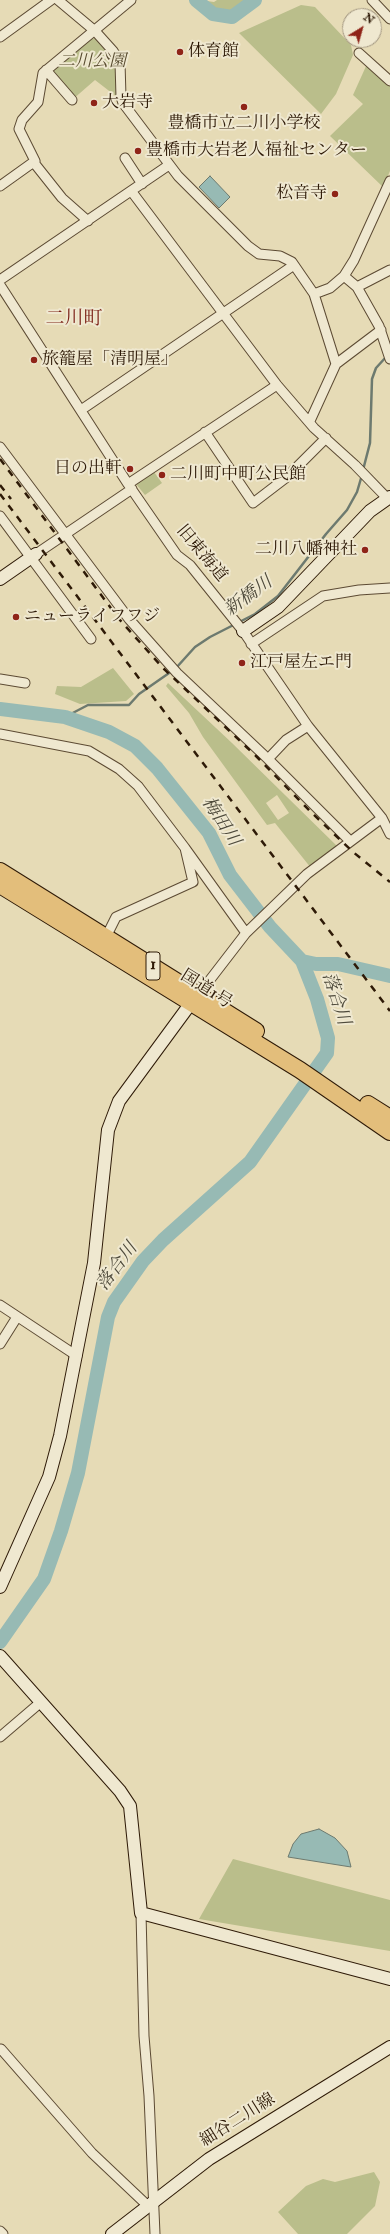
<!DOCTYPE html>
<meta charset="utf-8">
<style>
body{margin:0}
#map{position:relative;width:390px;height:2234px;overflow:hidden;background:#e6dbb6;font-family:"IM FELL Double Pica",serif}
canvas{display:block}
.north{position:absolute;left:342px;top:8px;width:40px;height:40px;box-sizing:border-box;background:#efe8d0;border:1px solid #a29680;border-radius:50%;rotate:37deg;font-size:11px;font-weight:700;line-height:16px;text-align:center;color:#2e1a07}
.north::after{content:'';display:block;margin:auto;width:14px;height:18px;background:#8f2418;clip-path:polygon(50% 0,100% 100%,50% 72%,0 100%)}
</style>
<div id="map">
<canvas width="390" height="2234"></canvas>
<div class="north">N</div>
</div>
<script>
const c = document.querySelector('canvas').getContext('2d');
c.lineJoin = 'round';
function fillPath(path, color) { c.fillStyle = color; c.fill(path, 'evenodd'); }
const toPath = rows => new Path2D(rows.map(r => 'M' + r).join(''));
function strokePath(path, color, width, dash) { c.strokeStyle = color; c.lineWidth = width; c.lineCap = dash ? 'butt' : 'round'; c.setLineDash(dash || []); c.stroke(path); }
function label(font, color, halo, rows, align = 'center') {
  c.font = font + ' "IM FELL Double Pica","Noto Serif JP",serif'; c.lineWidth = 4; c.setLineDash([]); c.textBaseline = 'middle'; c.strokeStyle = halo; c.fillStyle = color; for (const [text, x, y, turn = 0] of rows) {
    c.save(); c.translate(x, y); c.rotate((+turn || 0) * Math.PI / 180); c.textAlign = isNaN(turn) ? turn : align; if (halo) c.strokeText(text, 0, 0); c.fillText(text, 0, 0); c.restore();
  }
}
const green = toPath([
 [200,0,214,2,217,0,260,0,234,13,211,18,199,4],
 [301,5,315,7,351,45,353,55,336,94,321,114,239,33],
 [90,38,97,39,112,57,119,69,117,97,95,80,72,100,49,72],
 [367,64,390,84,390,171,383,187,330,136,363,104,353,95],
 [154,472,162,483,145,495,136,484],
 [113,668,134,694,126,701,80,704,55,694,57,686,81,687],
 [168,683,232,743,338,847,311,868,275,823,267,825,203,737,189,713,166,686],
 [277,795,289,813,278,820,266,803],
 [233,1859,390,1900,390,1951,199,1919],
 [374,2172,380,2182,375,2206,347,2234,298,2234,278,2212,306,2186,323,2179,335,2182]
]);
const water = toPath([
 [210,176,230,197,219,208,199,187,210,176],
 [319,1829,335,1838,347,1851,351,1867,288,1857,293,1844,301,1834,319,1829]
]);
const stream = toPath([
 [363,470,370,443,372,379,376,368,386,357],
 [176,668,195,647,210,637,255,614,278,596,326,534,347,510,357,492,362,475],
 [65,717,88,705,129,705,139,694,172,671]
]);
const river = toPath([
 [196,0,213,14,232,17,255,0],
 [0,709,65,717,109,732,135,746,157,768,209,833,230,875,270,927,302,961,316,964,338,964,390,976],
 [0,1642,44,1579,61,1531,78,1473,108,1317,114,1302,143,1261,163,1240,250,1162,327,1053,328,1038,317,999,302,961]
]);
const street = toPath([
 [58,0,95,31,113,51,120,62,121,97,123,103,178,176,248,246,259,254,280,256,292,262,314,294,330,288,344,276,354,260,390,181],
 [372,0,390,19],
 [0,37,51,0],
 [359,53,390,81],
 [46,70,72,100],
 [125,158,142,184],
 [35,161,35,164,62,198,88,221],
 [0,186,35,161,19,129,22,120,38,102,43,73,131,0],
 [132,192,277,385,314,428,355,465,387,498],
 [344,276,357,287,379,326,390,359],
 [0,280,169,165],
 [0,285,128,484,177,555,190,565,243,631,308,726,382,818,390,834],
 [357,287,390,270],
 [314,294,336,364],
 [81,410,294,265],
 [310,421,336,364,381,330],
 [205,432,253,503,287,477,326,438],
 [0,447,129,619,177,673,268,759,350,841],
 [128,484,277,385],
 [0,516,91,639],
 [36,554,132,489],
 [251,644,323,596,359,590,390,588],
 [0,679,25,683],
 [0,734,89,751,119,769,138,786,185,848],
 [268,759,286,740,308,726],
 [246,933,307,874,382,818],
 [106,937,116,917,193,882,185,848,246,933,199,994],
 [0,1305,77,1356],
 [0,1344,17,1317],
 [0,1737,41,1702],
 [141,1913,144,2036,149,2096,155,2234],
 [1,2049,92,2153,148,2206],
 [0,2231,3,2234]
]);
const secondary = toPath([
 [0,579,36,554],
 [243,631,278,607,370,511,390,497],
 [0,1587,49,1477,60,1436,94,1263,108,1130,119,1101,191,1003],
 [0,1656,120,1791,130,1806,141,1913,390,1979],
 [112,2234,209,2159,390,2047]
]);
const highway = toPath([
 [0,871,256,1031],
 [0,885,300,1070,390,1132],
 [368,1104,390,1118]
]);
const rail = toPath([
 [0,459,119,619,163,668,257,757,312,813,353,852,390,882],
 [0,485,11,499],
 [0,494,390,1011]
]);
const markers = [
 [180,52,4,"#8f2418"],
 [94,103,4,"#8f2418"],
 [244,107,4,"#8f2418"],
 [138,151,4,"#8f2418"],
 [335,194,4,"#8f2418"],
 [34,360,4,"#8f2418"],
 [130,469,4,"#8f2418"],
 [162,475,4,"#8f2418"],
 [365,550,4,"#8f2418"],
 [16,617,4,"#8f2418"],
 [242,663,4,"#8f2418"]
];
const shields = [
 [153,966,14]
];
const shieldNames = [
 ["1",153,966]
];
const poiNames = [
 ["体育館",188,52],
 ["大岩寺",102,103],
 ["豊橋市立二川小学校",244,124,"center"],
 ["豊橋市大岩老人福祉センター",146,151],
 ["松音寺",327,194,"right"],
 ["旅籠屋「清明屋」",42,360],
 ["日の出軒",122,469,"right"],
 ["二川町中町公民館",170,475],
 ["二川八幡神社",357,550,"right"],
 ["ニューライフフジ",24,617],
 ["江戸屋左エ門",250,663]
];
const parkNames = [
 ["二川公園",92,62]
];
const streetNames = [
 ["旧東海道",201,554,50],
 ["国道1号",206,990,32],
 ["細谷二川線",238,2121,-32]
];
const waterNames = [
 ["新橋川",249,597,-36],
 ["梅田川",220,822,57],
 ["落合川",335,999,72],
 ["落合川",118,1267,-53]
];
const quarterNames = [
 ["二川町",74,320]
];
fillPath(green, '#babe8b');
fillPath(water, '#97bab4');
strokePath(water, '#6d7a6f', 1);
strokePath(stream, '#6d7a6f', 2.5);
strokePath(river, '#97bab4', 14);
strokePath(street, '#5c4a33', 11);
strokePath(secondary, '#2e1a07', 14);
strokePath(highway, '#2e1a07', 18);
strokePath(street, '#efe8d0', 9);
strokePath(secondary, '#efe8d0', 12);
strokePath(highway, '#e3be7b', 16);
strokePath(rail, '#2e1a07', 2.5, [7, 7]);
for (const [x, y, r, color] of markers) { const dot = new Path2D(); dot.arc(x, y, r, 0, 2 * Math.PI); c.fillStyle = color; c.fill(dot); strokePath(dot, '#efe8d0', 1.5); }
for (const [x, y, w] of shields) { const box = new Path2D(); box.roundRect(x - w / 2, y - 14, w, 28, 3); c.fillStyle = '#efe8d0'; c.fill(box); strokePath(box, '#2e1a07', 1); }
label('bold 16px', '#2e1a07', null, shieldNames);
label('17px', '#2e1a07', '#efe8d0', poiNames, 'left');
label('italic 17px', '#584b2f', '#efe8d0', parkNames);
label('17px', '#2e1a07', '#efe8d0', streetNames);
label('italic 18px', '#4e4a3b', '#efe8d0', waterNames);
label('19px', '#7a1f14', '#efe8d0', quarterNames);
</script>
